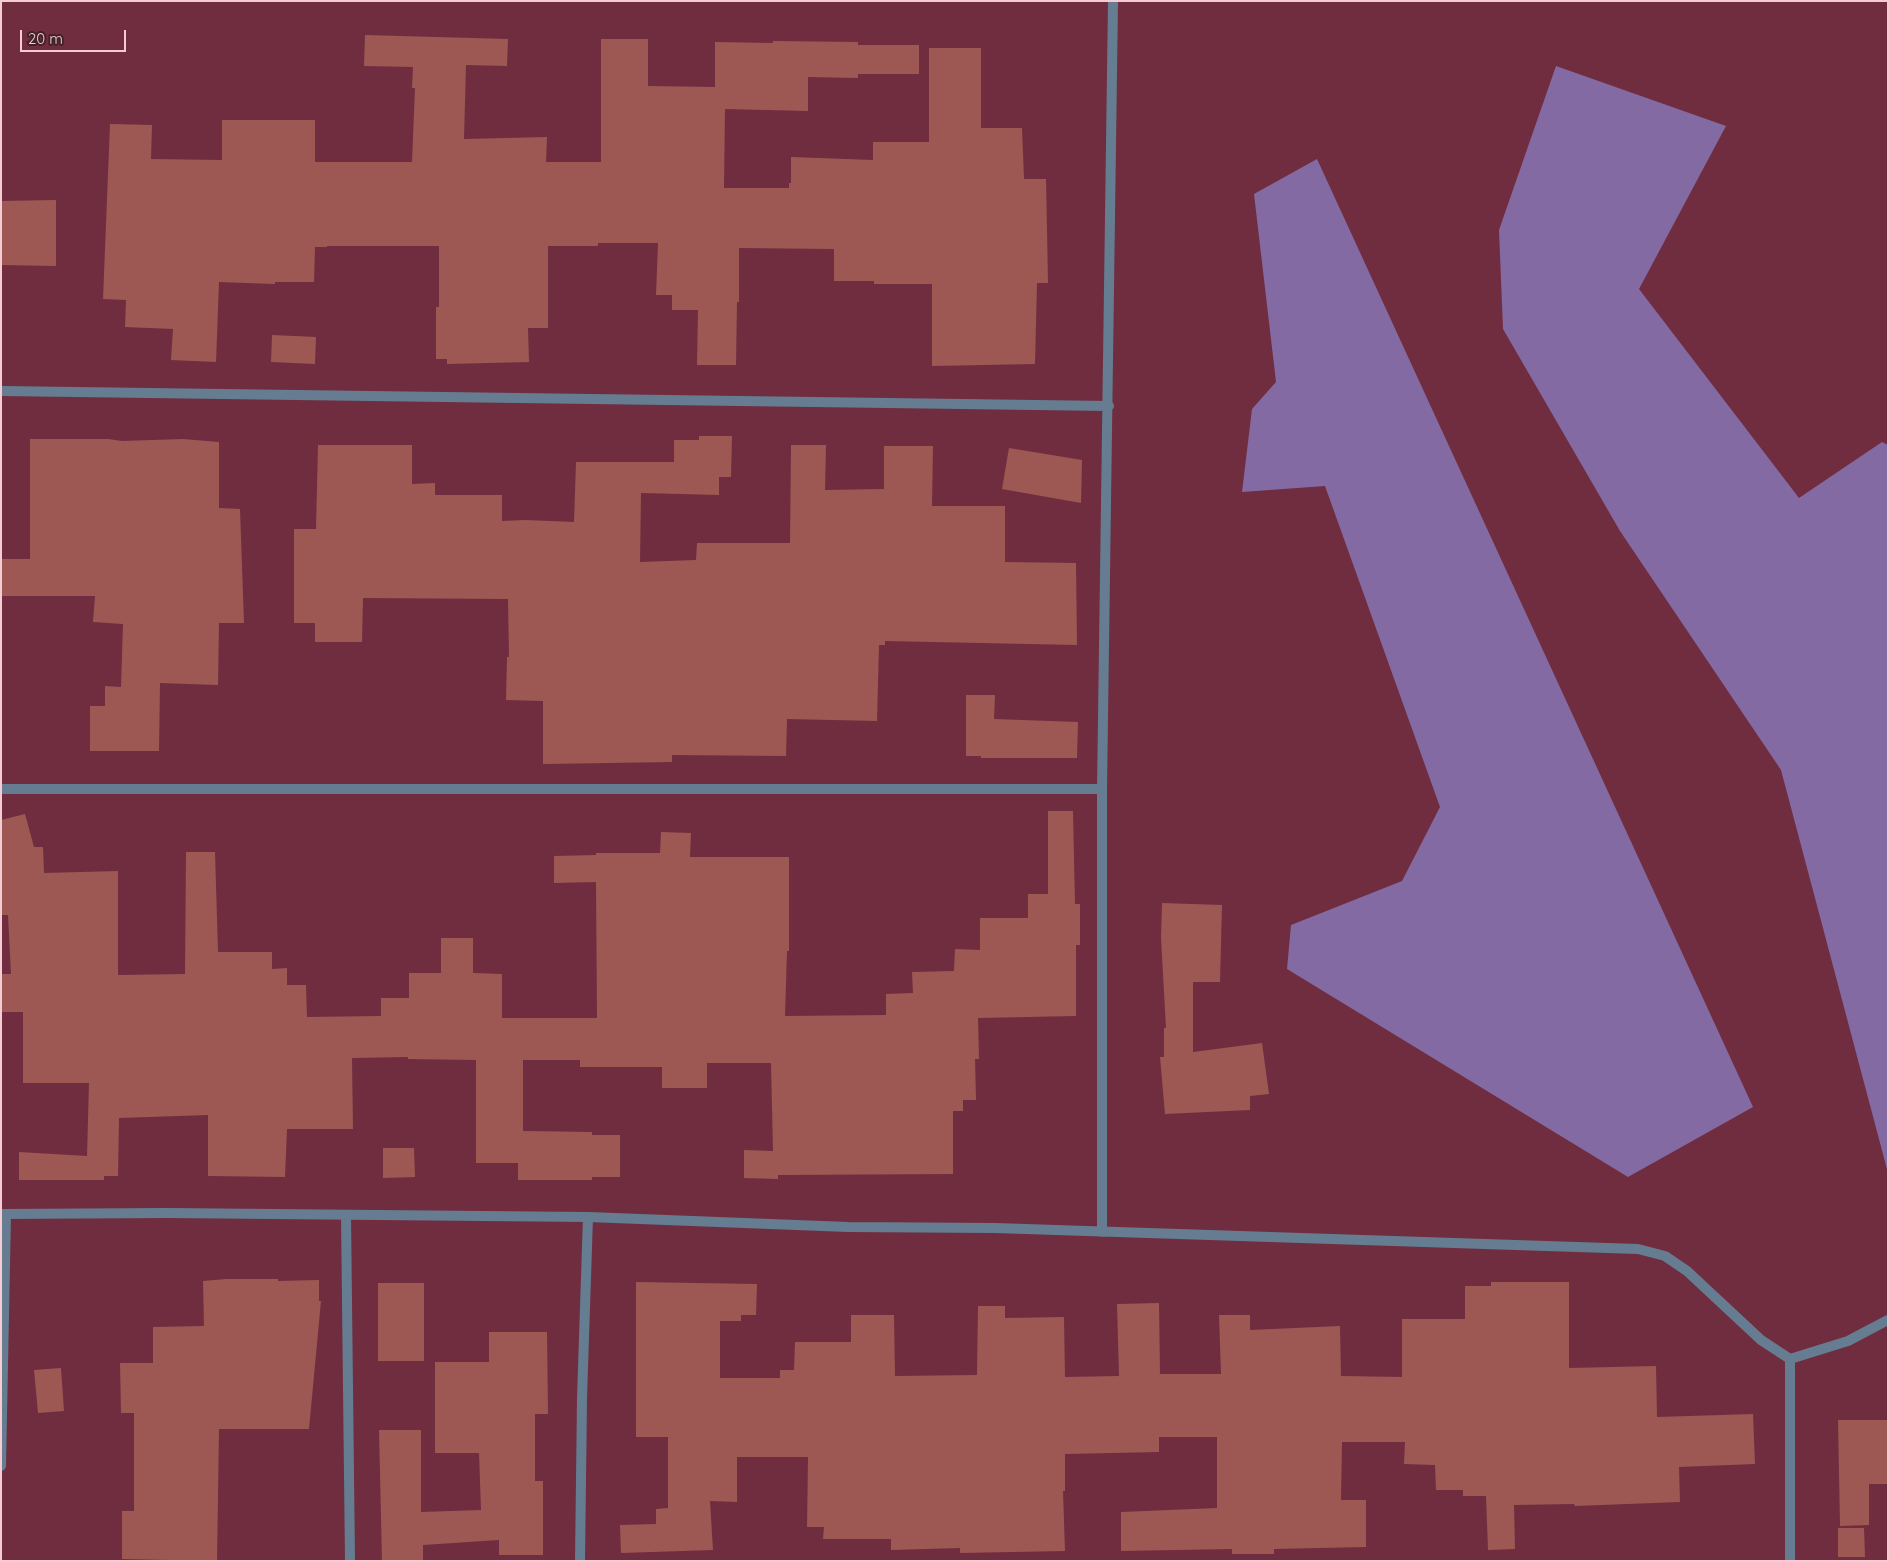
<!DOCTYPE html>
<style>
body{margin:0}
#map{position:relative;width:1889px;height:1562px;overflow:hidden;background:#702d40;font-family:Quicksand,sans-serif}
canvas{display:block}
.frame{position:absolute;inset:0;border:2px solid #f5cbd4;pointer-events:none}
.scale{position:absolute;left:20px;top:30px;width:106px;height:22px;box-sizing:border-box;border:2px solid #f5cbd4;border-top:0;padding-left:6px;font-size:15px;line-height:18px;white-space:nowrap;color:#f5cbd4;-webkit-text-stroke:4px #41222a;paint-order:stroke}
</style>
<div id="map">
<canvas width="1889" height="1562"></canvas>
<div class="frame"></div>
<div class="scale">20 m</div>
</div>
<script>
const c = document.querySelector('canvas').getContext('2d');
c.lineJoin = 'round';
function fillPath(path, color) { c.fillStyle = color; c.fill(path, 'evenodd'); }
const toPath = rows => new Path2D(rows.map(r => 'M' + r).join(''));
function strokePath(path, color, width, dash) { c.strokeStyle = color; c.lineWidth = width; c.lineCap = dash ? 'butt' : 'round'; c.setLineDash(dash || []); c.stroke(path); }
const water = toPath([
 [1556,66,1726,126,1639,289,1799,498,1882,442,1888,445,1888,1173,1781,770,1620,531,1503,329,1499,230],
 [1317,159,1753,1107,1628,1177,1287,969,1291,925,1402,881,1440,807,1325,486,1242,492,1252,409,1276,382,1254,194]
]);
const building = toPath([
 [365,35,508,39,507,66,466,65,464,139,547,137,546,162,601,162,601,39,648,39,648,86,715,87,715,42,773,43,773,41,858,42,858,45,919,45,919,74,858,74,858,78,808,77,808,111,725,109,724,188,789,188,789,183,791,183,791,157,873,160,873,142,929,142,929,48,981,48,981,128,1022,128,1024,179,1046,179,1048,283,1037,283,1035,364,932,366,932,284,874,284,874,281,834,281,834,249,739,248,739,302,737,302,736,365,697,365,698,310,672,310,672,295,656,295,658,243,598,243,598,246,548,246,548,328,528,328,529,362,447,364,447,359,436,359,436,307,439,307,439,246,327,246,327,247,315,247,314,282,275,282,275,284,219,282,216,362,171,360,173,329,125,327,126,300,103,299,110,124,152,125,151,159,222,160,222,120,315,120,315,162,412,162,415,88,412,88,413,67,364,66],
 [56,200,56,266,1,265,1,201],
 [272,335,316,337,315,364,271,362],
 [699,436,732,436,731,477,719,477,719,495,641,493,640,562,696,560,697,543,790,543,791,445,826,445,825,490,884,489,884,446,933,446,932,506,1005,506,1005,562,1076,563,1077,645,885,641,885,645,879,645,877,721,787,719,786,756,672,755,672,762,543,764,543,701,506,700,507,657,509,657,508,599,363,598,362,642,315,642,315,623,294,623,294,529,316,529,318,445,412,445,412,484,435,483,435,495,502,495,502,521,525,520,574,522,576,462,674,462,674,440,699,440],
 [30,439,108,439,122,441,183,439,219,442,219,508,240,509,244,623,219,623,218,685,160,683,159,751,90,751,90,706,105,706,105,686,121,687,123,624,93,622,95,596,1,596,1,559,30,559],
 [1009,448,1082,460,1081,503,1002,489],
 [966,695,995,695,994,719,1078,722,1077,758,981,758,981,756,966,756],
 [1048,811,1073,811,1075,904,1080,904,1080,945,1076,945,1076,1016,978,1018,979,1059,975,1059,976,1100,963,1100,963,1111,953,1111,953,1174,778,1175,778,1179,744,1178,744,1150,773,1151,771,1063,707,1063,707,1088,662,1088,662,1067,580,1067,580,1060,523,1060,523,1131,592,1132,592,1135,620,1135,620,1177,592,1177,592,1180,518,1180,518,1163,476,1163,476,1060,408,1059,408,1057,352,1058,353,1129,287,1129,285,1177,208,1176,208,1115,119,1118,118,1176,104,1176,104,1180,19,1180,19,1152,87,1156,89,1083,23,1083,23,1012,1,1012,1,974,11,974,8,915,1,915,1,820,25,814,34,847,43,847,44,873,118,871,118,975,185,974,186,852,215,852,218,952,272,952,272,969,287,968,287,985,306,985,307,1017,381,1016,381,998,409,998,409,973,441,973,441,938,473,938,473,973,502,974,502,1018,597,1018,596,882,554,883,554,856,596,855,596,853,660,853,661,832,691,833,690,857,789,857,789,951,787,951,785,1016,886,1015,886,994,913,993,912,972,954,971,955,949,980,950,980,918,1028,918,1028,894,1048,894],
 [1162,903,1222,905,1220,982,1193,982,1193,1052,1262,1043,1269,1094,1250,1096,1250,1110,1165,1114,1160,1057,1164,1057,1164,1028,1166,1028,1161,938],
 [383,1148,414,1148,415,1177,383,1178],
 [226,1279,278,1279,278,1281,319,1280,319,1301,321,1301,309,1429,219,1429,217,1561,122,1559,122,1511,134,1511,134,1413,121,1413,120,1363,153,1363,153,1327,204,1326,203,1281],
 [636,1282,757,1284,756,1315,741,1315,741,1321,720,1321,720,1378,780,1378,780,1370,794,1370,795,1342,851,1342,851,1315,894,1315,895,1376,977,1375,978,1306,1005,1306,1005,1318,1064,1317,1065,1377,1119,1376,1117,1304,1159,1303,1160,1374,1221,1374,1219,1315,1250,1315,1250,1330,1340,1326,1341,1376,1402,1377,1402,1319,1465,1319,1465,1286,1491,1286,1491,1282,1569,1282,1569,1368,1656,1366,1657,1417,1753,1414,1755,1464,1679,1467,1680,1502,1575,1506,1574,1504,1514,1505,1515,1549,1488,1550,1486,1496,1463,1496,1463,1490,1436,1490,1435,1465,1404,1464,1405,1442,1342,1442,1341,1500,1366,1500,1366,1547,1274,1549,1274,1554,1232,1554,1232,1549,1121,1551,1121,1512,1217,1508,1217,1437,1159,1437,1159,1452,1065,1454,1065,1491,1063,1491,1065,1551,960,1553,960,1548,891,1550,891,1539,823,1539,824,1527,807,1527,808,1457,737,1457,737,1502,710,1501,713,1550,621,1553,620,1525,656,1524,656,1509,668,1508,668,1437,636,1437],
 [378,1283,424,1283,424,1361,378,1361],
 [489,1332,547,1332,548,1414,535,1414,535,1481,543,1481,543,1555,499,1555,499,1540,423,1545,423,1561,382,1561,379,1430,421,1430,421,1512,481,1510,479,1453,435,1453,435,1362,489,1362],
 [61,1368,64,1411,38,1413,34,1370],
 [1838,1420,1888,1420,1888,1484,1869,1484,1869,1525,1840,1526],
 [1838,1528,1864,1528,1865,1557,1838,1557]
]);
const street = toPath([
 [1,391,1109,406],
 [1,789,1102,789],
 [1,1214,167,1213,588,1217,848,1227,995,1228,1638,1249,1665,1256,1687,1271,1761,1340,1790,1359],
 [346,1215,350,1561],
 [1102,1232,1102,789,1113,1],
 [1790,1359,1848,1341,1888,1320],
 [1,1466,6,1214],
 [580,1561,582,1398,588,1217],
 [1790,1561,1790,1359]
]);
fillPath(water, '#846aa3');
fillPath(building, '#9d5854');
strokePath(street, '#667d91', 10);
</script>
